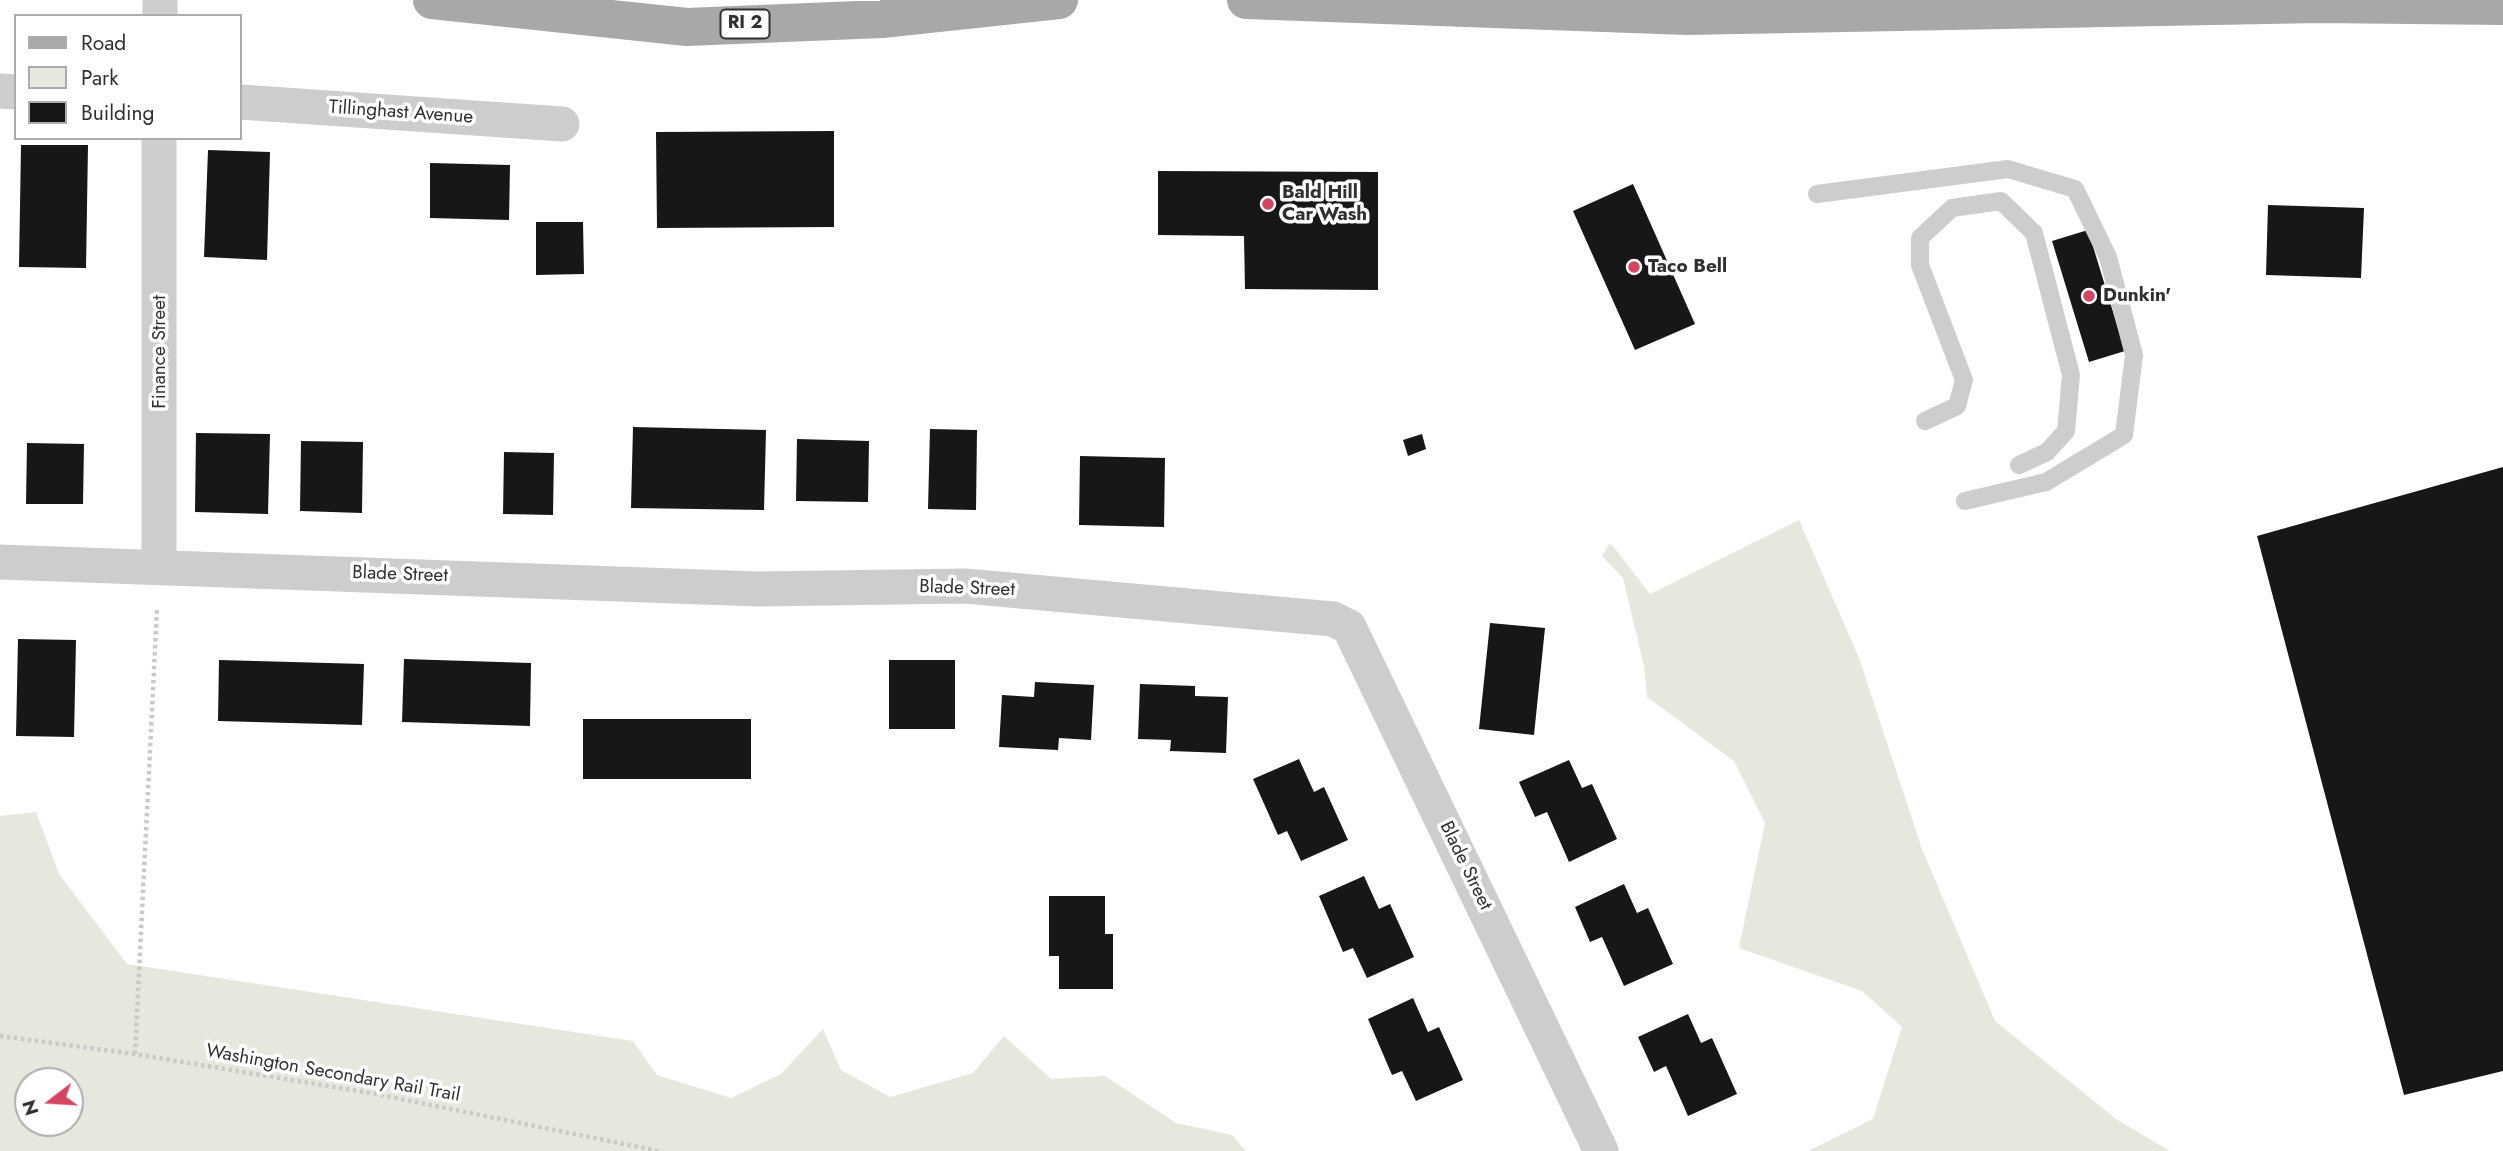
<!DOCTYPE html>
<style>
body{margin:0}
#map{position:relative;width:2503px;height:1151px;overflow:hidden;background:#fff;font-family:Jost,sans-serif}
canvas{display:block}
.legend{position:absolute;left:14px;top:14px;width:228px;height:126px;box-sizing:border-box;background:#fff;border:2px solid #acacac;margin:0;padding:9px 12px;list-style:none;font-size:21px;color:#303030}
.legend li{display:flex;align-items:center;gap:14px;height:35px}
.legend b{width:35px;border:2px solid #acacac}
.north{position:absolute;left:14px;top:1067px;width:70px;height:70px;box-sizing:border-box;background:#fff;border:2px solid #acacac;border-radius:50%;rotate:253deg;font-size:19px;font-weight:700;line-height:28px;text-align:center;color:#303030}
.north::after{content:'';display:block;margin:auto;width:24px;height:32px;background:#d54562;clip-path:polygon(50% 0,100% 100%,50% 72%,0 100%)}
</style>
<div id="map">
<canvas width="2503" height="1151"></canvas>
<ul class="legend">
<li><b style="height:9px;background:#a8a8a8"></b>Road</li>
<li><b style="height:19px;background:#e5e9dd"></b>Park</li>
<li><b style="height:19px;background:#171717"></b>Building</li>
</ul>
<div class="north">N</div>
</div>
<script>
const c = document.querySelector('canvas').getContext('2d');
c.lineJoin = 'round';
function fillPath(path, color) { c.fillStyle = color; c.fill(path, 'evenodd'); }
const toPath = rows => new Path2D(rows.map(r => 'M' + r).join(''));
function strokePath(path, color, width, dash) { c.strokeStyle = color; c.lineWidth = width; c.lineCap = dash ? 'butt' : 'round'; c.setLineDash(dash || []); c.stroke(path); }
function label(font, color, halo, rows, align = 'center') {
  c.font = font + ' Jost,sans-serif'; c.lineWidth = 7; c.setLineDash([]); c.textBaseline = 'middle'; c.strokeStyle = halo; c.fillStyle = color; for (const [text, x, y, turn = 0] of rows) {
    c.save(); c.translate(x, y); c.rotate((+turn || 0) * Math.PI / 180); c.textAlign = isNaN(turn) ? turn : align; if (halo) c.strokeText(text, 0, 0); c.fillText(text, 0, 0); c.restore();
  }
}
const green = toPath([
 [1799,520,1859,658,1922,849,1995,1021,2116,1119,2170,1151,1808,1151,1873,1119,1902,1027,1862,991,1739,948,1765,823,1734,761,1647,697,1644,666,1623,578,1602,556,1609,544,1613,546,1650,594],
 [36,812,59,874,127,964,633,1041,657,1075,731,1098,781,1074,823,1029,841,1070,890,1097,973,1073,1004,1036,1051,1079,1105,1076,1176,1123,1232,1135,1246,1151,0,1151,0,816],
 [28,1081,70,1081,70,1123,28,1123]
]);
const building = toPath([
 [834,131,834,227,657,228,656,132],
 [21,145,88,145,86,268,19,267],
 [208,150,270,152,267,260,204,257],
 [430,163,510,165,509,220,430,218],
 [1158,171,1378,172,1378,290,1245,289,1244,236,1158,235],
 [1633,184,1695,324,1635,350,1573,211],
 [2268,205,2364,208,2361,278,2266,275],
 [536,222,583,222,584,274,536,275],
 [2088,230,2125,351,2089,362,2052,241],
 [633,427,766,430,764,510,631,508],
 [930,429,977,430,976,510,928,509],
 [196,433,270,434,268,514,195,512],
 [1422,434,1426,449,1408,456,1403,440],
 [797,439,869,441,868,502,796,501],
 [301,441,363,442,362,513,300,511],
 [27,443,84,444,83,504,26,504],
 [504,452,554,453,553,515,503,514],
 [1080,456,1165,458,1164,527,1079,525],
 [2503,467,2503,1071,2404,1095,2257,536],
 [1490,623,1545,628,1534,735,1479,729],
 [18,639,76,640,74,737,16,736],
 [404,659,531,663,530,726,402,722],
 [219,660,364,664,362,725,218,721],
 [889,660,955,660,955,729,889,729],
 [1035,682,1094,685,1091,740,1059,738,1058,750,999,747,1002,695,1034,697],
 [1140,684,1195,686,1195,696,1228,697,1226,753,1170,751,1171,740,1138,739],
 [583,719,751,719,751,779,583,779],
 [1299,759,1314,792,1324,787,1348,840,1301,861,1287,831,1278,835,1253,779],
 [1569,760,1582,788,1592,784,1617,839,1569,862,1547,812,1535,817,1519,782],
 [1364,876,1379,909,1390,904,1414,957,1367,978,1353,948,1343,952,1319,896],
 [1624,884,1637,913,1648,908,1673,964,1624,986,1602,937,1590,942,1575,907],
 [1049,896,1105,896,1105,934,1113,934,1113,989,1059,989,1059,956,1049,956],
 [1413,998,1428,1032,1439,1027,1463,1080,1416,1101,1402,1071,1392,1075,1368,1019],
 [1688,1014,1701,1043,1712,1038,1737,1094,1688,1116,1666,1066,1654,1072,1638,1037]
]);
const path = toPath([
 [0,1036,135,1054,376,1094,659,1151],
 [135,1054,157,609]
]);
const lane = toPath([
 [1817,194,2008,169,2075,189,2108,257,2134,355,2124,435,2046,482,1965,501],
 [1925,421,1957,406,1964,380,1920,265,1920,238,1952,208,2001,201,2034,233,2071,375,2066,431,2047,452,2019,465]
]);
const street = toPath([
 [160,16,160,0],
 [0,91,16,92],
 [240,102,562,124],
 [0,562,758,589,965,586,1333,619,1349,627,1601,1151],
 [159,566,159,138]
]);
const primary = toPath([
 [432,0,687,27,882,19,1059,0],
 [1246,0,1687,16,2319,4,2503,6]
]);
const markers = [
 [1268,204,7,"#d54562"],
 [1634,267,7,"#d54562"],
 [2089,296,7,"#d54562"]
];
const shields = [
 [745,24,49]
];
const shieldNames = [
 ["RI 2",745,24]
];
const streetNames = [
 ["Tillinghast Avenue",401,113,4],
 ["Finance Street",160,352,-90],
 ["Blade Street",400,575,2],
 ["Blade Street",967,589,2],
 ["Blade Street",1465,866,64],
 ["Washington Secondary Rail Trail",333,1074,10]
];
const poiNames = [
 ["Bald Hill",1282,193],
 ["Car Wash",1282,215],
 ["Taco Bell",1648,267],
 ["Dunkin'",2103,296]
];
fillPath(green, '#e5e9dd');
fillPath(building, '#171717');
strokePath(path, '#cacaca', 4.5, [3.5, 3.5]);
strokePath(lane, '#cdcdcd', 18);
strokePath(street, '#cdcdcd', 35);
strokePath(primary, '#a8a8a8', 38);
for (const [x, y, r, color] of markers) { const dot = new Path2D(); dot.arc(x, y, r, 0, 2 * Math.PI); c.fillStyle = color; c.fill(dot); strokePath(dot, '#fff', 2.5); }
for (const [x, y, w] of shields) { const box = new Path2D(); box.roundRect(x - w / 2, y - 14.5, w, 29, 5); c.fillStyle = '#fff'; c.fill(box); strokePath(box, '#303030', 2); }
label('bold 18px', '#303030', null, shieldNames);
label('19px', '#303030', '#fff', streetNames);
label('bold 19px', '#303030', '#fff', poiNames, 'left');
</script>
